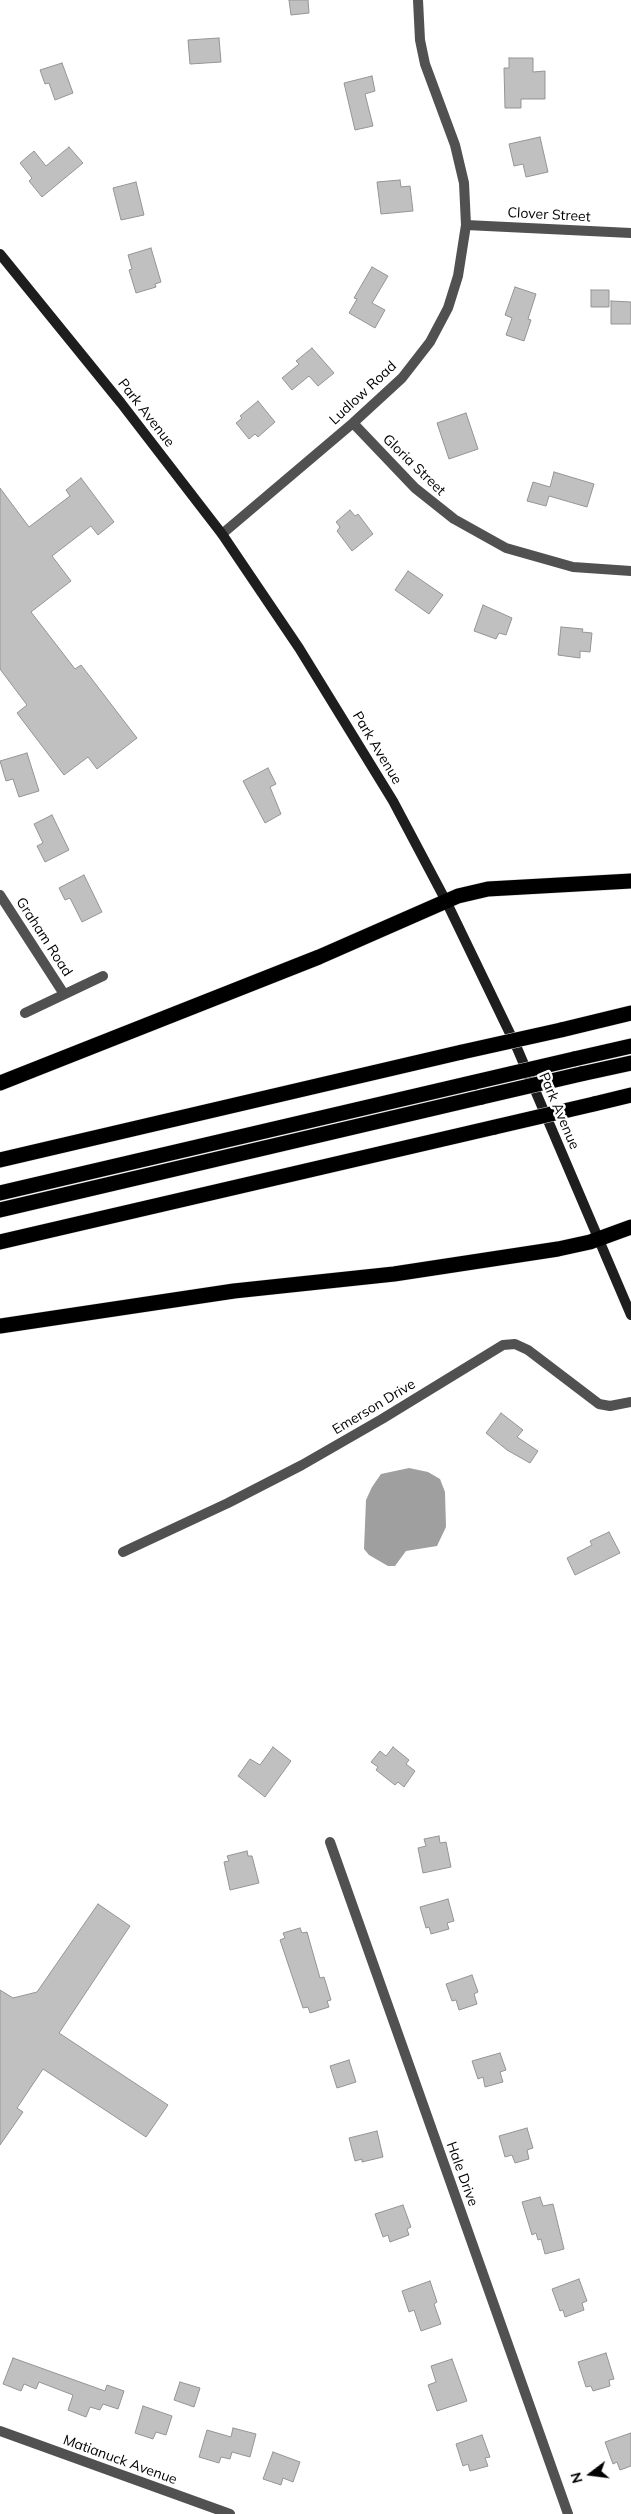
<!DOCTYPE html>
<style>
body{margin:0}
#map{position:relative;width:631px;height:2514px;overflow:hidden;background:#fff;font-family:Mulish,sans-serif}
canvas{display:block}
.north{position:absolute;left:566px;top:2449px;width:50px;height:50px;-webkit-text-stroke:4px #fff;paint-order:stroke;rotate:255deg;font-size:14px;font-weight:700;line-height:20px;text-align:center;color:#000}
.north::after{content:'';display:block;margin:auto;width:18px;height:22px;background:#000;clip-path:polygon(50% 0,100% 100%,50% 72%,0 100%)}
</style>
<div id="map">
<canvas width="631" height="2514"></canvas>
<div class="north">N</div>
</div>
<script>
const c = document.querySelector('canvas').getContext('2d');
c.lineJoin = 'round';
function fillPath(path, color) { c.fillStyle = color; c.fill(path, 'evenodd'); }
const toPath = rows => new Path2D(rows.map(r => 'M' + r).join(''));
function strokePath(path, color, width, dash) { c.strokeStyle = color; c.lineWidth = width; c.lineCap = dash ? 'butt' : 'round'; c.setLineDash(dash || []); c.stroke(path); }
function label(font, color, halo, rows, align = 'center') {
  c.font = font + ' Mulish,sans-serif'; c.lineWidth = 5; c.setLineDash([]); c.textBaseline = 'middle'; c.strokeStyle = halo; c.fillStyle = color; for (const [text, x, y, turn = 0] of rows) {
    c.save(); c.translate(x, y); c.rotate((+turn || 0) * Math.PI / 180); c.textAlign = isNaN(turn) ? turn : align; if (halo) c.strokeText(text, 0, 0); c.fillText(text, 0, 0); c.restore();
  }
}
const water = toPath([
 [409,1468,428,1472,440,1479,445,1492,446,1527,437,1546,406,1551,395,1566,388,1566,369,1555,364,1549,366,1500,372,1487,381,1474]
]);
const building = toPath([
 [289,0,308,0,309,13,291,15,289,0],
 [219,38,221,62,190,64,188,40,219,38],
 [509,58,533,58,533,72,545,71,545,99,521,99,521,108,505,108,504,68,509,68,509,58],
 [62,63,73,93,55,100,49,83,45,84,40,70,62,63],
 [372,76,375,91,365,94,373,126,355,130,344,83,372,76],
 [540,137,548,172,526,177,523,164,514,166,509,144,540,137],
 [69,147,83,163,42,197,29,181,32,178,20,163,34,151,46,166,69,147],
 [400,180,401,187,410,186,413,211,381,214,377,182,400,180],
 [136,182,144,215,121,220,113,188,136,182],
 [151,248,161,282,155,284,156,287,136,293,129,270,132,269,128,255,151,248],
 [372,267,388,276,372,303,385,310,375,328,349,313,357,299,354,298,372,267],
 [515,287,536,294,528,319,531,320,524,341,506,335,512,318,505,315,515,287],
 [591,290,609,290,609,307,591,307,591,290],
 [611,301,631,302,631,324,611,324,611,301],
 [312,348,334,373,318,386,309,376,292,390,282,378,299,364,296,361,312,348],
 [258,401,275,422,258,437,255,434,249,439,236,423,242,418,240,416,258,401],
 [466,413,478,449,449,459,437,423,466,413],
 [554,472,594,484,587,507,549,496,546,506,527,501,533,482,550,487,554,472],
 [81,478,114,522,98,535,91,526,52,556,71,581,31,612,75,669,81,665,137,738,97,769,88,757,64,775,17,713,27,705,0,669,0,488,29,527,70,496,66,490,81,478],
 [350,510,355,516,358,514,373,534,352,551,337,531,340,527,336,522,350,510],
 [408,571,443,595,429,614,395,590,408,571],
 [483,605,512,618,506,635,499,633,496,639,474,631,483,605],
 [561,627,583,629,582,632,592,633,590,652,580,651,580,658,558,655,561,627],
 [27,753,39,791,19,797,13,779,6,781,0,761,27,753],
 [268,768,276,784,270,787,281,814,265,823,243,781,268,768],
 [52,815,69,850,45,862,37,846,43,843,34,824,52,815],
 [84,875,102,912,82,922,70,898,65,900,59,888,84,875],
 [501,1413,523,1430,517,1437,538,1451,530,1463,507,1450,486,1433,501,1413],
 [609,1532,620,1553,575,1575,567,1558,592,1545,590,1541,609,1532],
 [273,1747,291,1761,265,1797,238,1776,250,1759,260,1765,273,1747],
 [393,1747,409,1760,406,1764,415,1771,404,1787,398,1782,395,1785,376,1770,378,1767,371,1762,380,1751,386,1756,393,1747],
 [439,1836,440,1843,446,1842,451,1867,423,1873,418,1848,426,1846,424,1839,439,1836],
 [247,1851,248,1856,252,1856,259,1883,230,1890,224,1862,229,1861,227,1856,247,1851],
 [448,1899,454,1921,447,1923,449,1929,431,1934,429,1927,426,1928,420,1907,448,1899],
 [98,1904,130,1926,59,2033,168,2105,146,2137,43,2069,17,2108,23,2112,0,2145,0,1990,13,1998,37,1992,98,1904],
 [300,1928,302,1933,307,1932,320,1978,324,1977,331,2000,327,2001,329,2007,310,2013,308,2007,303,2008,280,1940,285,1938,283,1933,300,1928],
 [472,1975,478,1992,474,1994,477,2004,459,2010,456,2000,452,2001,446,1984,472,1975],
 [500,2053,506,2070,500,2072,503,2082,485,2087,483,2077,478,2079,472,2061,500,2053],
 [349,2060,356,2082,337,2088,330,2066,349,2060],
 [527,2128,533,2148,527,2150,529,2159,515,2163,512,2155,505,2157,499,2136,527,2128],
 [377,2131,383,2157,362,2162,362,2159,355,2161,349,2138,377,2131],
 [540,2197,543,2206,553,2204,564,2249,545,2254,541,2239,538,2240,536,2233,532,2235,522,2202,540,2197],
 [403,2205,411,2227,407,2229,409,2235,390,2242,388,2235,383,2237,375,2214,403,2205],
 [579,2279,587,2301,582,2303,584,2310,565,2317,563,2310,560,2311,552,2289,579,2279],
 [430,2281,437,2302,434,2304,441,2324,421,2331,414,2310,409,2312,402,2291,430,2281],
 [606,2353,614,2379,609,2380,610,2386,593,2391,591,2386,586,2387,578,2362,606,2353],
 [13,2358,105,2391,107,2385,124,2391,118,2409,103,2404,100,2410,90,2407,86,2417,68,2410,73,2395,39,2382,36,2389,24,2384,21,2391,3,2384,13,2358],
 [452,2359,467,2401,437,2411,428,2385,436,2382,431,2366,452,2359],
 [180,2382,200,2388,194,2407,174,2400,180,2382],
 [143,2406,172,2416,166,2435,156,2432,153,2439,135,2433,143,2406],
 [233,2428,256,2434,250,2457,232,2452,230,2459,221,2457,219,2463,199,2457,207,2430,231,2437,233,2428],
 [631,2433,631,2466,620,2470,617,2462,613,2464,605,2442,631,2433],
 [482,2435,490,2457,485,2458,488,2466,470,2471,468,2464,463,2466,456,2444,482,2435],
 [273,2452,300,2462,293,2482,283,2478,281,2485,263,2479,273,2452]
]);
const minor = toPath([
 [466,225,631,233],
 [353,423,415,488,454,519,506,548,573,567,631,571],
 [222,534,353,423,402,378,430,342,448,308,458,276,466,225,464,183,455,145,425,64,420,40,418,0],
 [0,895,64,994],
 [25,1013,103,976],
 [123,1552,228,1503,302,1465,382,1419,503,1345,515,1344,528,1350,599,1404,610,1406,631,1402],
 [330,1842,568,2514]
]);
const tertiary = toPath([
 [0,2431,230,2514]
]);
const secondary = toPath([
 [0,254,121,403,222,534,299,648,393,801,446,901,517,1048,631,1315]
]);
const motorway = toPath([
 [561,1030,631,1013],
 [574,1059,631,1046],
 [581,1074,631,1063],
 [0,1083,319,957,458,896,488,889,631,881],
 [594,1104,631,1095],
 [0,1160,462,1052],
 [0,1193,475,1082],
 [0,1210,482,1097],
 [0,1242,495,1127],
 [0,1326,234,1291,394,1274,558,1249,590,1242,631,1227]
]);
const motorwayBridge = toPath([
 [462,1052,561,1030],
 [475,1082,574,1059],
 [482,1097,581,1074],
 [495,1127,594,1104]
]);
const streetNames = [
 ["Clover Street",549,215,3],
 ["Ludlow Road",363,393,-43],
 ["Park Avenue",146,413,52],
 ["Gloria Street",414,465,44],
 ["Park Avenue",377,748,59],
 ["Graham Road",44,937,57],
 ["Park Avenue",559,1111,67],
 ["Emerson Drive",374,1407,-31],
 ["Hale Drive",462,2174,70],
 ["Matianuck Avenue",120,2460,20]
];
fillPath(water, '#9f9f9f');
fillPath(building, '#c0c0c0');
strokePath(building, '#959595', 1);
strokePath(motorway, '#dbdbdb', 16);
strokePath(minor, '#515151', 10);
strokePath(tertiary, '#515151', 10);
strokePath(secondary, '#1e1e1e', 10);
strokePath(motorway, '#000', 15);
strokePath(motorwayBridge, '#dbdbdb', 16, []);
strokePath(motorwayBridge, '#000', 15);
label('14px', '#000', '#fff', streetNames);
</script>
